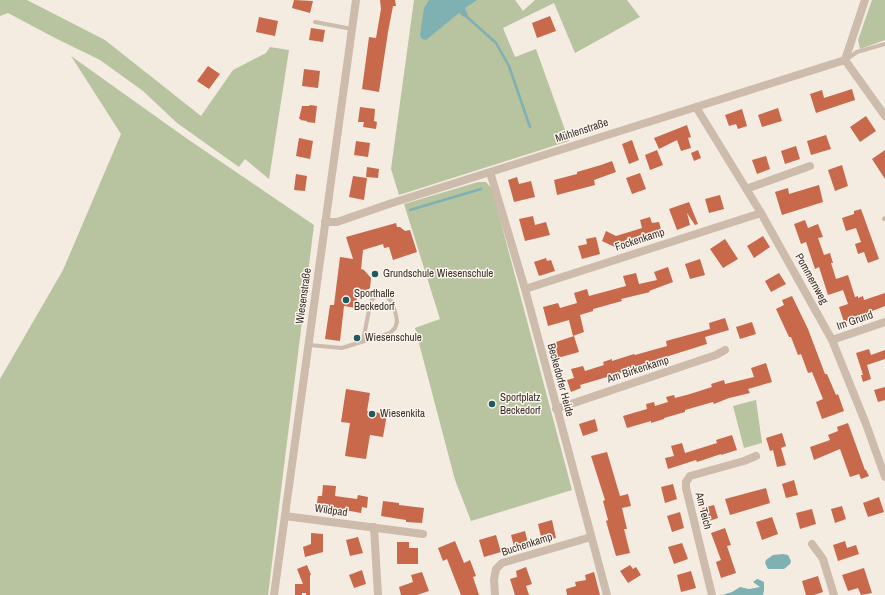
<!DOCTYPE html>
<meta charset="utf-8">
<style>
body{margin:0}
canvas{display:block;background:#f4ebe1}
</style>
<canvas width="885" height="595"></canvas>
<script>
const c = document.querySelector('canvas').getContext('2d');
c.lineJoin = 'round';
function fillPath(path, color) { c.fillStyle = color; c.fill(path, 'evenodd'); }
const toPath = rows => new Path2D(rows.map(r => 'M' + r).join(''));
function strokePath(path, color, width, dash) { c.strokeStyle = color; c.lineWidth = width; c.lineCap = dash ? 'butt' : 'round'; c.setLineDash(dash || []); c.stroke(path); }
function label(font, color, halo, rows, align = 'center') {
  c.font = font + ' "Archivo Narrow",sans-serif'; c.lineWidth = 3; c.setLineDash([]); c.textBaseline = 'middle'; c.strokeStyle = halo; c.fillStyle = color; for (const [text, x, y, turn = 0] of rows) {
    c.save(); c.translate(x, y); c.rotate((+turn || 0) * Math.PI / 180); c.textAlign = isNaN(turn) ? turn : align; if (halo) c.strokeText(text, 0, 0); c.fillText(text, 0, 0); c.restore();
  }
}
const green = toPath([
 [0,0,27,0,105,40,201,116,233,70,266,53,270,47,289,50,269,179,245,159,239,167,177,123,143,91,100,60,55,38,8,13,0,16],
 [414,0,515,0,523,11,535,0,627,0,640,17,575,53,554,3,503,28,515,57,536,49,569,141,399,195,391,169],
 [872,0,885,0,885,40,860,49,858,40],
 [71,56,186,138,314,225,268,595,0,595,0,379,63,270,121,134],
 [478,182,486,182,492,189,572,490,471,521,455,480,415,328,440,319,404,204],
 [756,400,762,443,744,448,733,406]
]);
const water = toPath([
 [429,0,477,0,465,8,468,15,464,17,459,13,426,40,422,39,420,35,424,8],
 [783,554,788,555,791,561,790,564,784,569,768,569,765,563,766,560,773,555],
 [757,579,760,580,764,582,764,590,763,595,722,595,732,592,740,587,749,589,760,587,753,582]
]);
const stream = toPath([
 [466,16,496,43,509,66,530,127],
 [410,210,481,189]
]);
const building = toPath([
 [294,0,313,1,310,13,292,8],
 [380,0,395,0,396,6,393,6,388,32,379,92,362,89,369,37,376,38,381,9],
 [550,16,556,31,537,38,532,23],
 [259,17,278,21,275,36,256,32],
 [311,28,325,30,323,42,309,40],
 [208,66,220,74,209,89,197,81],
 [304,69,320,71,318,88,302,86],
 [852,89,855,100,816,113,810,94,822,90,824,98],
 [310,105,317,106,315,123,307,122,307,121,300,120,301,119,299,119,302,106,309,106],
 [360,107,375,109,374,121,377,122,376,129,363,127,364,122,358,122],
 [778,108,782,121,762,127,758,115],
 [742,109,747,126,738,129,736,124,729,126,725,115],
 [866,116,876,131,860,142,850,127],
 [687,125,691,137,688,138,691,148,681,151,677,140,659,149,654,138],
 [826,135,831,149,811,155,807,141],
 [299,138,313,141,310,159,296,156],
 [632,140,639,160,629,164,622,144],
 [356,141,370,143,368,157,354,155],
 [796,146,800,159,785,164,781,151],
 [657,150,663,165,650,170,645,155],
 [698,150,701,158,694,161,691,153],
 [885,150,885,179,872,159],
 [766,156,770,169,757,174,752,160],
 [612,161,616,172,594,180,595,185,557,195,554,180,577,174,577,172,601,165],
 [842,165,848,186,835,191,828,170],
 [367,167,379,169,378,178,366,177],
 [640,173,646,189,632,194,626,178],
 [296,174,307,176,305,191,294,190],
 [353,176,367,178,364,200,349,197],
 [517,177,519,184,531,181,535,197,514,202,508,180],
 [819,185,823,202,782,215,775,192,788,188,789,194],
 [720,195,724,209,709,213,705,199],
 [689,202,698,224,695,225,687,213,690,225,677,230,669,209],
 [861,209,879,259,868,263,864,252,858,254,855,244,861,242,856,228,846,231,842,218,854,214,854,211],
 [533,216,535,225,546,222,550,235,525,241,519,219],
 [650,217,652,223,659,222,662,233,636,240,637,243,619,249,602,241,606,231,616,236,642,228,640,220],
 [805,220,808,228,818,224,823,237,818,238,824,255,830,253,833,263,831,263,836,279,848,275,855,297,858,296,858,298,863,296,864,300,885,293,885,306,844,322,839,307,848,304,843,290,828,295,819,267,815,269,806,242,801,244,794,224],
 [396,223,397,227,400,227,405,231,410,230,417,252,393,260,389,247,384,248,383,244,363,250,361,269,364,270,371,278,370,288,362,294,362,296,357,296,356,308,344,306,340,341,325,339,330,305,334,305,340,257,353,259,346,237],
 [763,236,770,247,754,258,747,246],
 [596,237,600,254,582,259,578,246,587,244,586,239],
 [725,239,738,259,723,268,710,249],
 [546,258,547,261,551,260,555,271,539,276,534,262],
 [700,259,705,275,690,279,685,264],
 [668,267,673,282,649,291,650,292,621,299,622,301,593,309,593,311,580,315,584,332,573,336,569,320,548,326,543,307,558,303,560,308,577,303,574,293,587,289,589,296,626,286,623,276,636,273,639,284,657,280,654,272],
 [779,273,786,284,771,292,765,281],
 [792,296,808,329,825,374,827,374,836,395,838,394,844,411,822,419,816,402,823,399,812,372,808,373,801,354,798,355,791,337,789,337,776,309,784,305,782,300],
 [725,318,729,330,705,337,707,344,659,359,659,360,617,374,580,385,581,388,571,392,567,380,574,378,571,369,583,366,585,371,604,365,603,362,612,359,612,361,634,354,635,355,667,346,666,341,710,329,709,323],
 [752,322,756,334,740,339,736,327],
 [574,336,579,352,554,359,550,344],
 [869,349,871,355,885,350,885,359,867,365,871,379,863,382,861,375,863,375,856,353],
 [766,363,772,382,748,389,750,393,729,398,714,404,713,402,685,410,685,412,664,418,664,419,651,423,651,421,627,428,623,416,647,409,646,404,654,402,655,406,668,402,666,397,674,395,675,398,690,394,712,387,711,384,724,380,725,384,754,377,751,368],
 [885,387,885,400,878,402,874,390],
 [346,389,370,393,367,411,387,414,383,437,370,435,366,459,345,456,350,423,341,422],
 [595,419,598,431,583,436,579,424],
 [848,423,865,470,866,470,869,476,861,479,859,474,850,477,840,449,814,460,810,447,830,440,828,435,838,431,837,427],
 [782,433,786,446,781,448,786,465,777,467,773,450,770,451,766,438],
 [732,435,737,450,721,455,721,454,697,462,696,460,668,469,665,458,674,456,671,446,682,443,685,453,717,443,716,440],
 [607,452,620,496,628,494,631,506,622,508,627,529,624,529,630,553,616,556,606,521,608,520,603,501,605,500,591,456],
 [794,480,798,495,786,498,782,484],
 [673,484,677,499,665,503,661,487],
 [323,485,336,486,335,496,357,499,358,495,368,497,367,508,362,507,361,513,334,508,333,511,316,509,318,496,322,496],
 [766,488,770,503,730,515,725,499],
 [879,497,884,512,868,517,863,503],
 [383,501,399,503,399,505,424,508,422,523,406,522,406,520,381,516],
 [714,505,718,518,706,522,702,508],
 [842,506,846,519,835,523,831,509],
 [812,509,816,524,800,529,796,513],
 [680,512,684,528,672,532,667,516],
 [772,517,778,534,762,540,756,522],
 [552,520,556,538,542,541,538,524],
 [725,528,731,545,727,546,736,573,721,578,716,562,721,560,711,533],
 [525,531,529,547,515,550,511,535],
 [311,533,323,534,323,552,305,557,303,547,311,544],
 [496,535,501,552,484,557,479,540],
 [358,537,363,553,350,556,346,540],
 [455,541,464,563,470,560,476,576,473,577,479,595,461,595,447,559,443,561,438,548],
 [845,541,847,548,856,545,859,554,838,561,833,545],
 [397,542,409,542,409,548,418,548,418,564,397,564],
 [682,543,688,559,674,564,668,547],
 [307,565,311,575,310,575,310,595,306,595,306,593,302,593,302,595,295,595,295,584,303,584,297,569],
 [630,565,633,569,636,567,641,575,628,583,620,571],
 [526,567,532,584,526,586,529,595,515,595,510,579,517,577,516,571],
 [864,568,872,593,861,595,858,588,848,591,842,575],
 [362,570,366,584,354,588,349,575],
 [691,571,696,588,681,592,677,575],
 [422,572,429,591,417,595,401,595,399,587,413,582,411,575],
 [594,572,600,595,567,595,566,589,576,586,575,582,586,580,585,575],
 [818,576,823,592,814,595,806,595,802,581]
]);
const service = toPath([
 [315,22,352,29],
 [847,59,857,52,885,44],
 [884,219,885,218],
 [309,345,342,348,390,333,395,328,397,322,396,315,392,302,386,296,377,296,372,299,370,305,363,341]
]);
const minor = toPath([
 [845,60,885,116],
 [845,60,865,0],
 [696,107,761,213,832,340,866,424,885,477],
 [490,172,525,289,607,595],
 [746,189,810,166],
 [325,222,337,222,392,203,845,60],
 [525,289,761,213],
 [832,340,885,322],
 [556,409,716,355,725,350],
 [285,516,423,534],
 [374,527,378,595],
 [812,544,823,559,834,595],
 [274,595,356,0],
 [495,595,494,580,496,569,502,563,591,537],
 [712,595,686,488,686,482,690,476,744,461,756,456]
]);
const markers = [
 [375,274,4,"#1f5a5e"],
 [346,300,4,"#1f5a5e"],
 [357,338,4,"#1f5a5e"],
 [492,404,4,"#1f5a5e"],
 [372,414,4,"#1f5a5e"]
];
const streetNames = [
 ["Mühlenstraße",582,131,-18],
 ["Fockenkamp",640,240,-18],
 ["Pommernweg",811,279,61],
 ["Wiesenstraße",304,296,-82],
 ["Im Grund",855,321,-19],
 ["Am Birkenkamp",638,370,-18],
 ["Beckedorfer Heide",560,380,75],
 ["Wildpad",331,511,8],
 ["Am Teich",703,511,76],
 ["Buchenkamp",527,545,-18]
];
const poiNames = [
 ["Grundschule Wiesenschule",383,274],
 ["Sporthalle",354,294],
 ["Beckedorf",354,307],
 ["Wiesenschule",365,338],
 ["Sportplatz",500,398],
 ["Beckedorf",500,411],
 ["Wiesenkita",380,414]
];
fillPath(green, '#b8c4a0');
fillPath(water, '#7fb0b2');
strokePath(stream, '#7fb0b2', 2.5);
fillPath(building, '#c8694b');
strokePath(service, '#cdbbac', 4);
strokePath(minor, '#cdbbac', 8);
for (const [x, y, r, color] of markers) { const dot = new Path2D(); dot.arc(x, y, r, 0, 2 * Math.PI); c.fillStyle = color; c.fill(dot); strokePath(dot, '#fbf5ee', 1.5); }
label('11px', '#3b302b', '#fbf5ee', streetNames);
label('11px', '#3b302b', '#fbf5ee', poiNames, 'left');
</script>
